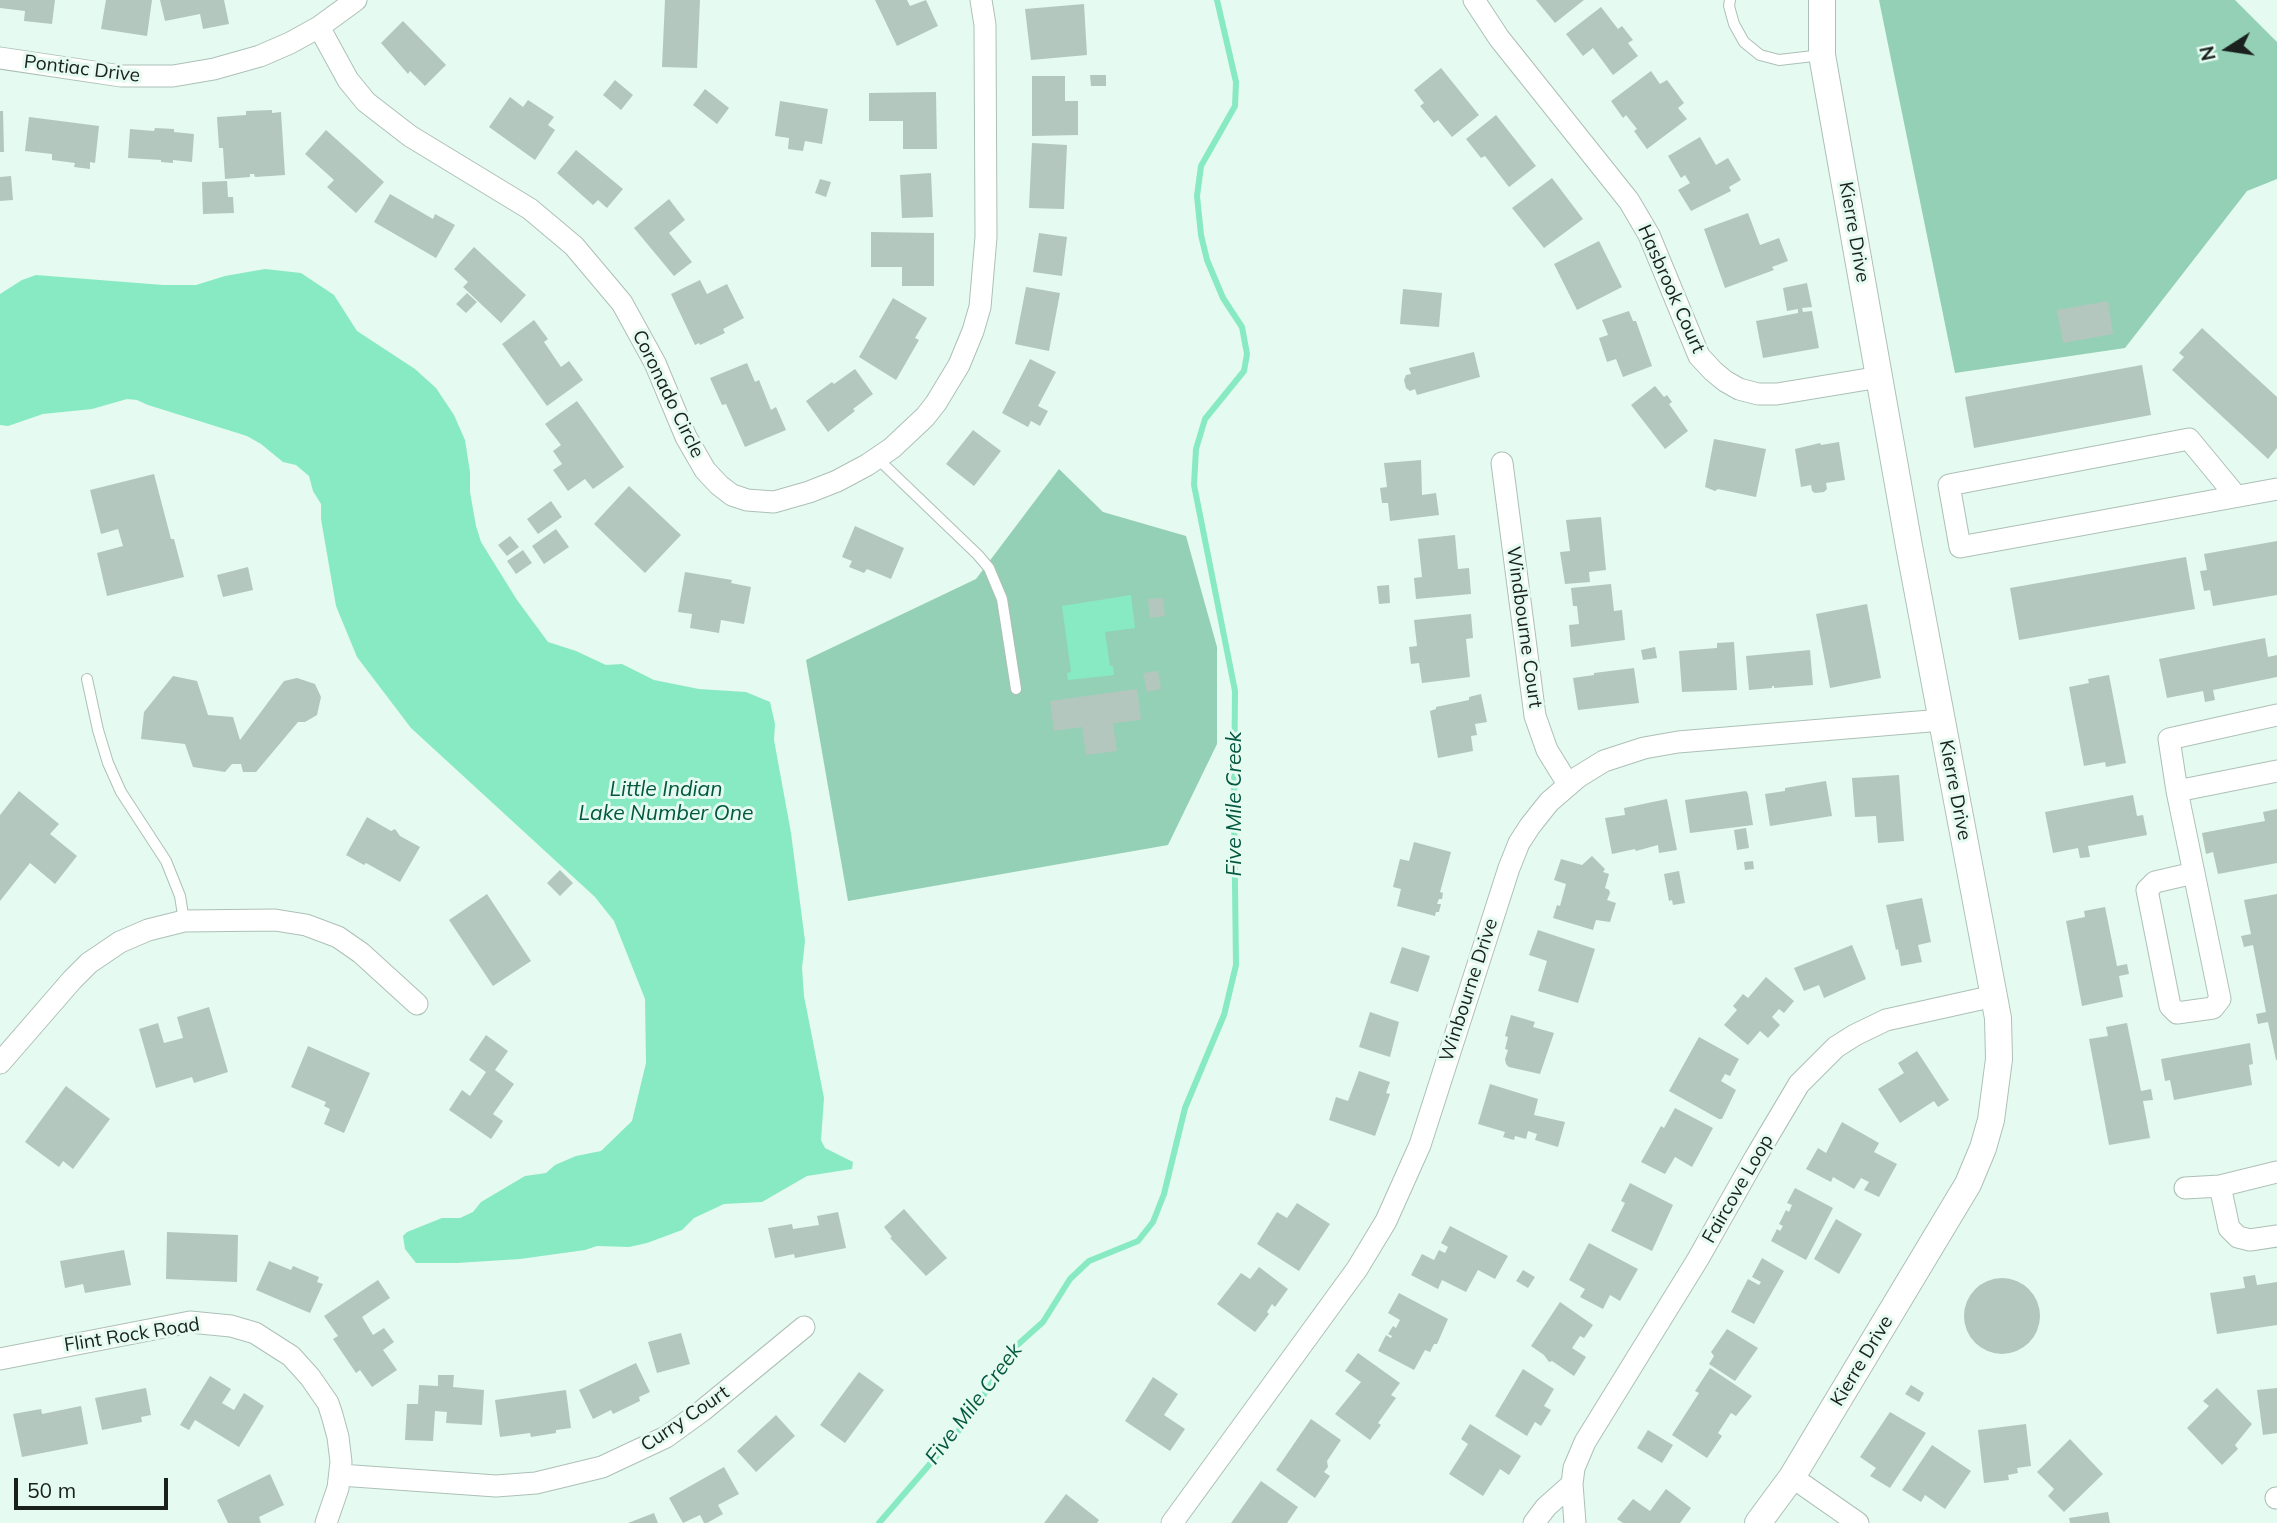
<!DOCTYPE html>
<style>
body{margin:0}
#map{position:relative;width:2277px;height:1523px;overflow:hidden;background:#e5faf0;font-family:Mulish,sans-serif}
canvas{display:block}
.north{position:absolute;left:2193px;top:14px;width:70px;height:70px;-webkit-text-stroke:5px #e5faf0;paint-order:stroke;rotate:258deg;font-size:19px;font-weight:700;line-height:28px;text-align:center;color:#19201d}
.north::after{content:'';display:block;margin:auto;width:24px;height:32px;background:#19201d;clip-path:polygon(50% 0,100% 100%,50% 72%,0 100%)}
.scale{position:absolute;left:14px;top:1478px;width:154px;height:32px;box-sizing:border-box;border:4px solid #19201d;border-top:0;padding-left:9px;font-size:21px;line-height:24px;white-space:nowrap;color:#19201d;-webkit-text-stroke:5px #e5faf0;paint-order:stroke}
</style>
<div id="map">
<canvas width="2277" height="1523"></canvas>
<div class="north">N</div>
<div class="scale">50 m</div>
</div>
<script>
const c = document.querySelector('canvas').getContext('2d');
c.lineJoin = 'round';
function fillPath(path, color) { c.fillStyle = color; c.fill(path, 'evenodd'); }
const toPath = rows => new Path2D(rows.map(r => 'M' + r).join(''));
function strokePath(path, color, width, dash) { c.strokeStyle = color; c.lineWidth = width; c.lineCap = dash ? 'butt' : 'round'; c.setLineDash(dash || []); c.stroke(path); }
function label(font, color, halo, rows, align = 'center') {
  c.font = font + ' Mulish,sans-serif'; c.lineWidth = 6; c.setLineDash([]); c.textBaseline = 'middle'; c.strokeStyle = halo; c.fillStyle = color; for (const [text, x, y, turn = 0] of rows) {
    c.save(); c.translate(x, y); c.rotate((+turn || 0) * Math.PI / 180); c.textAlign = isNaN(turn) ? turn : align; if (halo) c.strokeText(text, 0, 0); c.fillText(text, 0, 0); c.restore();
  }
}
const green = toPath([
 [1879,0,2235,0,2277,42,2277,179,2247,191,2125,348,1955,373],
 [1059,469,1103,512,1186,536,1217,647,1217,744,1168,845,848,901,806,660,976,579]
]);
const water = toPath([
 [265,269,301,273,334,295,357,331,415,369,436,388,454,415,465,440,470,472,470,492,476,526,481,542,517,600,548,642,576,651,606,665,622,664,654,680,699,689,746,692,770,702,775,724,774,740,791,833,805,941,802,968,804,996,824,1098,821,1140,825,1148,853,1162,852,1169,807,1176,762,1202,724,1204,694,1218,682,1230,647,1243,629,1247,597,1246,585,1250,520,1259,457,1263,416,1263,405,1249,403,1236,407,1232,442,1218,460,1218,473,1212,481,1202,525,1176,546,1173,555,1165,576,1156,601,1151,632,1121,646,1063,645,999,614,921,595,897,411,728,357,657,336,606,321,519,321,504,313,491,309,476,296,465,283,462,261,444,247,436,148,405,137,400,127,399,92,409,43,414,8,426,0,425,0,294,22,280,36,275,163,285,196,285,225,276],
 [1131,595,1135,628,1105,632,1110,666,1113,666,1114,675,1068,680,1067,673,1071,672,1062,606]
]);
const stream = toPath([
 [879,1523,967,1421,1014,1348,1043,1322,1070,1279,1089,1261,1138,1241,1153,1222,1164,1194,1185,1108,1224,1015,1236,965,1234,805,1235,691,1194,485,1196,449,1205,419,1244,371,1247,354,1242,327,1223,298,1207,260,1201,235,1197,196,1201,166,1235,106,1236,82,1217,0]
]);
const building = toPath([
 [0,0,55,0,52,24,24,21,25,11,0,8],
 [106,0,152,0,147,36,101,29],
 [160,0,224,0,229,24,203,29,200,14,165,21],
 [665,0,700,0,697,68,662,67],
 [875,0,907,0,910,6,926,0,938,26,897,46],
 [1536,0,1584,0,1555,23],
 [1084,4,1087,55,1031,60,1025,9],
 [1601,7,1618,29,1622,26,1633,40,1628,43,1638,56,1613,75,1593,48,1583,56,1566,34],
 [403,21,446,65,425,86,410,71,408,74,381,43],
 [1441,68,1479,115,1452,137,1438,120,1434,123,1420,106,1424,103,1414,90],
 [1651,71,1660,84,1667,80,1684,103,1678,108,1687,119,1647,149,1634,131,1637,129,1626,115,1623,118,1611,101],
 [1090,75,1106,75,1106,86,1091,86],
 [1032,76,1065,76,1065,101,1078,101,1078,135,1032,136],
 [615,80,633,95,621,110,603,95],
 [705,89,729,108,717,124,693,105],
 [936,92,937,149,903,149,903,121,869,121,869,93],
 [510,97,523,107,528,100,554,117,548,125,555,130,535,160,489,127],
 [780,101,828,109,822,144,805,141,803,151,788,149,789,138,775,136],
 [272,110,272,113,281,112,285,175,255,177,254,174,250,174,250,177,225,179,223,148,219,148,217,117,246,115,246,111],
 [0,111,3,111,4,152,0,152],
 [1496,115,1536,166,1509,187,1485,156,1481,158,1466,139],
 [29,117,99,126,95,163,90,162,90,169,74,167,75,163,52,160,52,154,25,151],
 [155,128,174,129,174,132,194,134,192,162,173,160,173,163,161,162,161,160,128,158,130,129,154,131],
 [326,130,384,182,356,213,327,187,334,180,305,154],
 [1700,137,1716,165,1728,158,1741,180,1729,187,1731,191,1691,211,1678,190,1690,183,1685,175,1681,178,1668,156],
 [1032,143,1067,145,1064,209,1029,208],
 [576,150,623,189,607,208,598,200,593,205,557,173],
 [931,173,933,217,902,218,900,175],
 [11,176,13,200,0,201,0,177],
 [1552,178,1583,219,1544,248,1512,208],
 [820,179,831,182,826,197,815,193],
 [227,181,228,197,233,197,234,213,203,214,202,182],
 [390,194,433,219,435,214,455,225,436,258,374,222],
 [669,199,685,220,669,233,692,262,674,276,634,228],
 [1748,213,1760,245,1779,238,1788,261,1772,267,1774,270,1725,288,1704,229],
 [871,232,934,233,934,286,902,286,902,267,871,267],
 [1039,233,1067,237,1062,276,1033,272],
 [1599,241,1622,287,1577,310,1554,264],
 [474,247,526,295,501,323,463,287,468,282,454,269],
 [700,280,707,294,727,284,744,318,723,329,725,333,700,345,699,343,695,345,671,294],
 [1807,283,1812,307,1802,308,1803,312,1812,311,1819,348,1763,358,1756,321,1798,313,1798,309,1787,311,1783,288],
 [1026,287,1060,293,1049,351,1015,344],
 [1403,289,1442,293,1439,327,1400,324],
 [467,293,477,302,466,313,456,304],
 [893,298,927,318,915,338,919,340,896,380,859,357],
 [2108,301,2113,334,2063,343,2057,310],
 [1629,311,1633,321,1636,321,1652,366,1623,377,1616,359,1607,362,1599,338,1608,335,1602,320],
 [534,320,548,339,544,342,561,367,569,361,583,380,547,406,502,344],
 [2202,328,2277,397,2277,448,2268,459,2172,370,2184,357,2179,353],
 [1474,352,1480,377,1417,395,1415,389,1410,391,1406,388,1404,380,1406,375,1411,374,1409,368],
 [1030,359,1056,372,1038,406,1048,411,1040,426,1031,421,1028,427,1002,413],
 [747,363,755,382,759,380,771,410,776,407,786,430,745,447,726,404,722,405,710,378],
 [2142,365,2151,415,1974,448,1965,397],
 [855,369,873,394,853,409,855,411,828,432,806,401,832,382,834,384],
 [1655,386,1664,397,1667,395,1672,402,1669,404,1688,431,1665,449,1631,405],
 [577,401,624,467,593,489,585,479,568,491,553,470,562,464,553,451,561,445,545,424],
 [973,430,1001,451,974,486,946,464],
 [1714,439,1766,449,1756,497,1718,489,1715,491,1705,487],
 [1839,442,1845,480,1826,483,1827,489,1824,492,1815,493,1812,491,1811,485,1801,487,1795,449,1820,443,1821,445],
 [1421,460,1422,495,1436,493,1439,515,1390,521,1388,503,1382,503,1380,488,1387,487,1384,463],
 [154,474,171,539,174,539,184,577,107,596,97,553,123,546,118,529,101,534,90,490],
 [629,486,681,535,645,573,594,524],
 [551,501,562,517,538,534,527,519],
 [1601,517,1606,570,1589,572,1590,582,1565,584,1560,552,1570,551,1566,520],
 [855,526,904,548,891,579,867,569,864,573,849,567,852,561,842,557],
 [556,529,569,547,544,564,532,546],
 [1455,535,1458,569,1469,568,1471,594,1416,599,1414,578,1422,577,1418,539],
 [510,536,519,547,507,556,498,545],
 [2277,541,2277,595,2213,606,2210,590,2204,591,2200,571,2207,570,2204,554],
 [523,550,532,563,516,574,507,561],
 [2186,557,2195,609,2019,640,2010,588],
 [248,567,253,590,223,597,217,575],
 [685,572,732,580,731,583,751,587,744,624,721,620,719,633,690,628,692,614,678,612],
 [1611,584,1614,611,1622,610,1625,640,1571,647,1569,625,1579,624,1577,606,1573,606,1571,588],
 [1389,585,1390,603,1379,604,1377,586],
 [1163,598,1165,616,1150,618,1148,599],
 [1867,604,1881,678,1830,688,1816,614],
 [1471,614,1473,638,1466,639,1470,677,1422,683,1419,663,1411,664,1409,647,1417,646,1414,620],
 [2265,638,2268,657,2277,655,2277,677,2213,690,2215,700,2205,702,2203,691,2167,698,2159,659],
 [1734,642,1737,690,1682,692,1679,651,1717,648,1717,643],
 [1655,647,1657,658,1643,660,1641,650],
 [1810,650,1813,685,1774,688,1774,686,1772,686,1772,688,1749,690,1746,656],
 [1634,668,1639,703,1578,710,1573,678,1594,675,1594,673],
 [1158,671,1161,689,1147,692,1143,673],
 [2109,675,2126,763,2106,767,2105,762,2084,766,2069,687,2089,683,2088,679],
 [173,676,197,681,208,715,233,717,240,740,284,681,297,678,315,684,321,697,317,715,305,722,298,722,256,772,243,772,241,764,232,764,225,772,193,767,185,744,141,739,144,712],
 [1137,689,1141,720,1113,723,1117,751,1086,755,1082,727,1054,731,1050,701],
 [1481,694,1487,722,1475,724,1477,735,1471,736,1473,751,1438,758,1430,711,1436,709,1436,707,1469,700,1469,697],
 [1899,775,1904,841,1878,843,1876,816,1855,817,1852,778],
 [1826,781,1832,816,1770,826,1765,794,1785,791,1785,788],
 [19,791,59,824,50,834,77,856,55,884,30,863,0,901,0,815],
 [1746,791,1748,794,1753,825,1690,833,1685,800],
 [2133,795,2137,816,2143,815,2147,835,2088,846,2090,857,2080,858,2078,848,2053,853,2045,812],
 [1667,799,1677,850,1659,853,1658,845,1636,851,1635,849,1612,854,1605,818,1625,815,1624,808],
 [2277,809,2277,863,2218,874,2213,852,2206,854,2202,833,2265,821,2263,812],
 [367,817,391,831,395,829,400,836,420,847,400,882,366,863,364,865,346,855],
 [1746,828,1749,848,1737,850,1734,830],
 [1414,842,1451,852,1440,892,1443,893,1442,899,1439,899,1437,904,1441,904,1439,912,1436,912,1435,916,1397,906,1401,889,1393,887,1400,859,1409,861],
 [1592,856,1605,869,1603,872,1609,874,1605,888,1609,890,1610,893,1607,900,1616,903,1610,922,1596,920,1593,930,1553,918,1557,905,1560,906,1566,884,1554,880,1561,859,1582,865],
 [1753,861,1754,869,1745,870,1744,862],
 [560,870,573,883,560,896,547,883],
 [1679,871,1685,903,1673,905,1672,900,1669,901,1664,874],
 [487,894,531,961,493,986,449,920],
 [2277,894,2277,1060,2276,1060,2268,1022,2258,1024,2256,1014,2266,1012,2253,945,2244,947,2241,936,2251,934,2244,900],
 [1922,898,1931,942,1918,945,1922,962,1901,966,1898,949,1896,950,1886,905],
 [2105,907,2117,966,2127,964,2129,974,2119,976,2123,997,2082,1006,2066,921,2085,917,2084,911],
 [1538,930,1595,949,1578,1003,1538,991,1547,961,1529,955],
 [1852,945,1866,979,1824,998,1819,985,1804,991,1794,968],
 [1402,947,1430,956,1418,992,1390,983],
 [1766,977,1794,1001,1784,1013,1779,1009,1772,1017,1780,1025,1768,1038,1760,1031,1748,1045,1724,1025,1737,1010,1733,1006,1743,994,1748,998],
 [209,1007,228,1072,194,1083,192,1077,156,1088,139,1029,158,1023,164,1043,183,1038,177,1017],
 [1370,1012,1399,1022,1390,1057,1359,1047],
 [1511,1015,1535,1022,1533,1027,1554,1033,1540,1074,1509,1067,1506,1064,1505,1059,1508,1050,1505,1049,1508,1037,1505,1036],
 [2127,1023,2141,1091,2151,1089,2153,1100,2143,1101,2150,1138,2109,1145,2089,1039,2108,1036,2106,1027],
 [486,1035,508,1051,495,1070,514,1084,493,1114,503,1121,491,1139,449,1110,462,1090,470,1096,486,1072,469,1060],
 [1699,1037,1739,1059,1730,1076,1725,1074,1721,1081,1736,1090,1722,1119,1719,1119,1669,1091],
 [2250,1043,2253,1064,2249,1065,2252,1085,2174,1100,2170,1080,2165,1081,2161,1059],
 [308,1046,370,1073,344,1133,324,1124,330,1109,324,1106,326,1102,291,1087],
 [1917,1051,1949,1100,1938,1107,1934,1101,1900,1123,1878,1089,1904,1073,1898,1063],
 [1359,1071,1390,1082,1386,1093,1390,1094,1375,1136,1329,1120,1336,1097,1348,1101],
 [1490,1084,1538,1099,1534,1115,1565,1122,1558,1147,1535,1140,1537,1134,1528,1131,1526,1139,1515,1136,1514,1140,1503,1137,1505,1132,1478,1124],
 [66,1086,110,1119,73,1169,63,1161,59,1167,25,1142],
 [1675,1108,1713,1128,1692,1167,1675,1157,1665,1174,1641,1162,1661,1126,1664,1128],
 [1842,1122,1879,1143,1874,1152,1897,1164,1879,1197,1864,1190,1869,1182,1861,1178,1854,1189,1833,1177,1831,1182,1806,1169,1818,1148,1826,1153],
 [1630,1183,1673,1205,1652,1251,1611,1231,1625,1203,1621,1201],
 [1795,1188,1833,1208,1806,1260,1771,1241,1777,1229,1780,1231,1783,1226,1779,1224,1786,1210,1789,1212,1792,1205,1787,1203],
 [1297,1203,1330,1224,1299,1271,1257,1244,1277,1212,1287,1218],
 [904,1209,947,1258,926,1276,890,1238,892,1237,884,1227],
 [838,1212,846,1248,795,1258,794,1254,775,1258,768,1228,792,1224,793,1229,819,1225,817,1216],
 [1836,1219,1862,1234,1839,1274,1814,1259],
 [1450,1226,1508,1256,1495,1279,1478,1270,1466,1292,1442,1280,1438,1289,1411,1275,1422,1254,1434,1260,1439,1250,1445,1253,1448,1247,1441,1243],
 [167,1232,238,1235,237,1282,166,1279],
 [1589,1243,1638,1269,1620,1301,1610,1295,1603,1309,1580,1297,1585,1289,1569,1280],
 [124,1250,131,1285,85,1293,83,1284,65,1288,60,1261],
 [1762,1258,1784,1271,1754,1324,1731,1312,1748,1279,1759,1285,1761,1282,1752,1277],
 [269,1261,291,1270,293,1266,319,1277,317,1282,323,1284,310,1313,256,1290],
 [1259,1267,1288,1289,1275,1307,1272,1304,1267,1312,1269,1314,1255,1332,1217,1304,1241,1273,1250,1279],
 [1523,1270,1535,1277,1528,1288,1516,1281],
 [2255,1275,2257,1285,2277,1282,2277,1325,2217,1334,2210,1293,2245,1288,2243,1277],
 '1964 1316a38 38 0 1 1 76 0a38 38 0 1 1-76 0Z',
 [378,1280,390,1298,362,1317,373,1335,384,1328,394,1342,383,1350,397,1370,372,1387,360,1370,356,1373,333,1339,338,1336,324,1316],
 [1399,1293,1448,1319,1437,1344,1434,1344,1430,1352,1425,1350,1414,1370,1378,1351,1386,1335,1391,1338,1392,1336,1388,1334,1393,1326,1396,1328,1400,1320,1388,1313],
 [1560,1302,1593,1325,1584,1338,1580,1336,1572,1348,1586,1357,1574,1376,1552,1361,1549,1362,1544,1355,1531,1346],
 [1727,1329,1758,1348,1735,1381,1709,1364,1714,1356,1711,1352],
 [681,1333,690,1364,657,1373,648,1342],
 [1358,1353,1400,1383,1391,1395,1396,1398,1378,1423,1381,1425,1370,1440,1335,1414,1361,1382,1345,1371],
 [636,1363,650,1392,639,1397,640,1401,613,1414,611,1410,593,1419,579,1390],
 [1710,1368,1752,1396,1736,1416,1731,1413,1718,1433,1722,1436,1707,1458,1672,1435,1699,1393,1695,1391],
 [1523,1369,1554,1389,1544,1406,1551,1410,1541,1426,1535,1422,1527,1436,1495,1416],
 [859,1372,884,1390,845,1443,820,1425],
 [438,1375,454,1375,453,1387,484,1390,482,1425,446,1423,447,1412,435,1411,433,1441,405,1440,407,1404,418,1404,419,1385,438,1386],
 [210,1376,231,1389,222,1403,234,1410,244,1393,264,1406,239,1447,195,1420,189,1430,180,1425],
 [1153,1377,1178,1394,1164,1415,1185,1429,1170,1451,1125,1421],
 [1911,1385,1924,1393,1919,1402,1905,1394],
 [146,1388,151,1415,141,1417,142,1422,102,1430,95,1398],
 [2217,1388,2252,1424,2235,1445,2238,1449,2222,1465,2187,1428,2209,1406,2203,1401],
 [2277,1388,2277,1433,2263,1435,2257,1390],
 [566,1390,571,1428,556,1430,556,1433,531,1437,530,1433,500,1437,495,1400],
 [81,1406,88,1444,22,1457,13,1414,41,1409,42,1414],
 [1890,1412,1926,1433,1890,1488,1870,1476,1876,1468,1860,1457],
 [776,1415,795,1436,756,1472,737,1451],
 [1311,1419,1341,1440,1327,1461,1328,1467,1324,1472,1330,1476,1315,1498,1276,1470],
 [1470,1424,1521,1456,1509,1475,1500,1469,1483,1496,1449,1474,1468,1444,1461,1439],
 [2026,1424,2031,1466,2017,1468,2018,1473,2008,1475,2009,1480,1984,1483,1978,1430],
 [1648,1430,1673,1445,1662,1463,1637,1448],
 [2070,1439,2103,1474,2064,1512,2048,1496,2054,1489,2037,1472],
 [1932,1445,1971,1471,1945,1509,1925,1495,1921,1502,1902,1490],
 [724,1467,739,1494,718,1505,723,1514,707,1523,704,1523,700,1515,683,1523,669,1498],
 [270,1474,284,1505,259,1517,261,1523,228,1523,217,1500],
 [1261,1481,1298,1507,1287,1523,1231,1523],
 [1666,1489,1691,1508,1680,1523,1623,1523,1617,1519,1633,1499,1650,1511],
 [1066,1494,1099,1520,1097,1523,1044,1523],
 [2108,1512,2110,1523,2070,1523,2069,1518],
 [654,1513,658,1523,628,1523]
]);
const service = toPath([
 [1730,0,1729,6,1734,24,1744,42,1760,55,1779,60,1822,55],
 [878,459,978,555,989,568,1002,599,1016,689],
 [87,679,98,730,108,763,121,792,166,861,180,896,184,921]
]);
const minor = toPath([
 [1474,0,1499,38,1629,201,1649,235,1699,356,1713,371,1725,381,1739,389,1758,394,1777,394,1880,377],
 [319,27,348,80,366,102,410,136,530,209,574,246,622,303,655,363,686,437,705,470,719,485,732,495,747,500,774,502,809,492,837,481,867,465,892,448,925,417,936,403,959,365,973,331,980,307,986,237,985,25,981,0],
 [0,58,121,76,173,76,214,69,260,56,290,43,319,27,356,0],
 [1502,463,1535,716,1547,750,1568,784],
 [2236,496,2189,439,1949,485,1960,547,2277,489],
 [2177,791,2169,739,2277,715],
 [2194,873,2155,882,2147,890,2170,1006,2177,1013,2213,1008,2220,999,2177,791,2277,771],
 [0,1063,72,980,89,963,120,942,148,930,184,921,275,920,306,925,338,937,361,953,417,1004],
 [2220,1186,2229,1228,2238,1237,2250,1240,2277,1236],
 [2185,1188,2220,1186,2277,1172],
 [0,1359,190,1322,231,1326,255,1333,291,1356,310,1377,328,1403,332,1415,338,1437,341,1462,338,1488,326,1523],
 [340,1475,496,1486,536,1483,602,1467,666,1437,702,1411,804,1327],
 [1792,1477,1858,1523],
 [2276,1498,2277,1498],
 [1172,1523,1357,1269,1386,1221,1420,1145,1509,868,1519,843,1530,826,1549,802,1578,777,1604,761,1644,748,1678,742,1942,720],
 [1534,1523,1546,1507,1572,1484],
 [1575,1523,1572,1484,1574,1468,1585,1442,1698,1259,1755,1158,1799,1084,1836,1047,1855,1035,1886,1020,1994,996]
]);
const tertiary = toPath([
 [1758,1523,1792,1477,1968,1184,1983,1148,1991,1120,1999,1059,1998,1018,1909,546,1822,55,1822,0]
]);
const streetNames = [
 ["Pontiac Drive",82,69,7],
 ["Kierre Drive",1854,232,80],
 ["Hasbrook Court",1671,289,66],
 ["Coronado Circle",668,394,64],
 ["Windbourne Court",1524,627,82],
 ["Kierre Drive",1955,790,79],
 ["Winbourne Drive",1469,990,-72],
 ["Faircove Loop",1738,1189,-60],
 ["Flint Rock Road",132,1335,-9],
 ["Kierre Drive",1862,1361,-59],
 ["Curry Court",685,1419,-34]
];
const waterNames = [
 ["Little Indian",666,790],
 ["Lake Number One",666,814],
 ["Five Mile Creek",1235,804,-90],
 ["Five Mile Creek",974,1404,-53]
];
fillPath(green, '#93d0b5');
fillPath(water, '#88eac2');
strokePath(stream, '#88eac2', 6);
fillPath(building, '#b4c7be');
strokePath(service, '#adc0b7', 12);
strokePath(minor, '#adc0b7', 23);
strokePath(tertiary, '#adc0b7', 28);
strokePath(service, '#fff', 10);
strokePath(minor, '#fff', 21);
strokePath(tertiary, '#fff', 26);
label('19px', '#19201d', '#e5faf0', streetNames);
label('italic 21px', '#02573e', '#e5faf0', waterNames);
</script>
